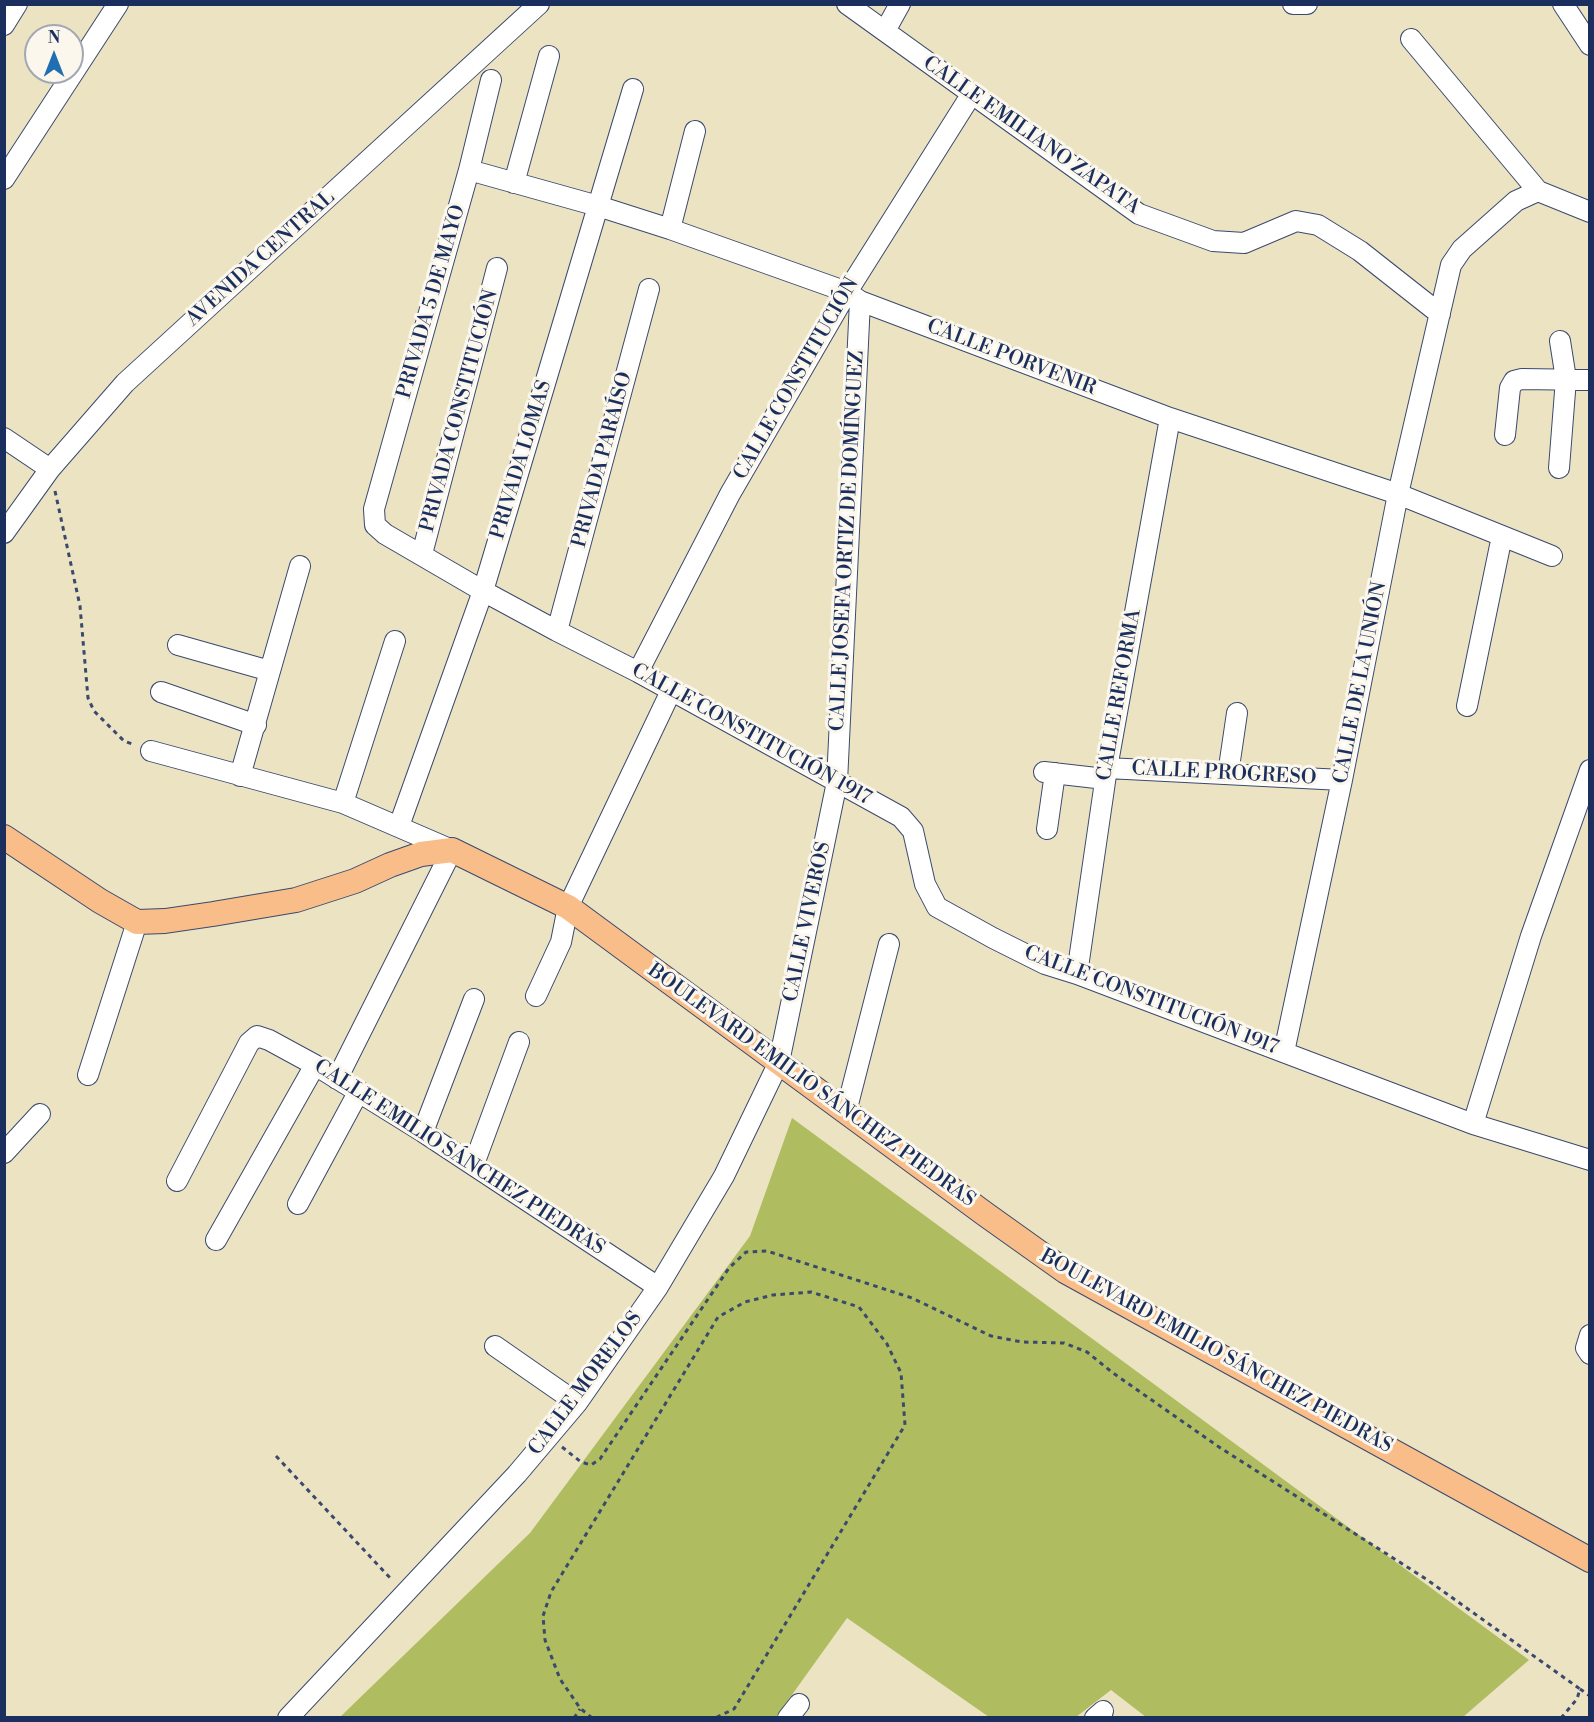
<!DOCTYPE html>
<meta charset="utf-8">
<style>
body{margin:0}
#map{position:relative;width:1594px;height:1722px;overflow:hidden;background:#ece3c3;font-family:"Libre Bodoni",serif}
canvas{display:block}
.frame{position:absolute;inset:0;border:6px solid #1b2f5e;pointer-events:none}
.north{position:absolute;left:24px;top:24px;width:60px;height:60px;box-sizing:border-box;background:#fbf7ec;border:2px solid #a1a7b3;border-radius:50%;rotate:0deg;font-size:16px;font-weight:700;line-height:24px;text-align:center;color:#1b2f5e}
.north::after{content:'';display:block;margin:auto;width:21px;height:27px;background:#1f6fb2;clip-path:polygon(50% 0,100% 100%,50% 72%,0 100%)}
</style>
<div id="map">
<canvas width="1594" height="1722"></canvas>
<div class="frame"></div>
<div class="north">N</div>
</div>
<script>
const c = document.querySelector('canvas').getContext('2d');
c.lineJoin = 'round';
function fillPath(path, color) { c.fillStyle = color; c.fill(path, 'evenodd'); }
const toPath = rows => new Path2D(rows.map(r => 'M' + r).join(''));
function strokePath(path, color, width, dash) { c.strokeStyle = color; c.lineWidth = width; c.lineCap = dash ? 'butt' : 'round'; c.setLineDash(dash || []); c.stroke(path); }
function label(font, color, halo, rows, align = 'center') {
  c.font = font + ' "Libre Bodoni",serif'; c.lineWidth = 6; c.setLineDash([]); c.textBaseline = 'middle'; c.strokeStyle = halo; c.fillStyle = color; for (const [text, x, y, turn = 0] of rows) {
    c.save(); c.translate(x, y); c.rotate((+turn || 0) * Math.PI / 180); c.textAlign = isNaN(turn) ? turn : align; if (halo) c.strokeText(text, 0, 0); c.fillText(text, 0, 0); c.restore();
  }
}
const green = toPath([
 [792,1118,1060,1315,1529,1660,1463,1717,1146,1717,1111,1690,1076,1717,989,1717,847,1618,776,1717,339,1718,530,1533,750,1236]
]);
const path = toPath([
 [55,491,80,606,88,698,94,711,124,741,135,745],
 [562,1447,581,1462,591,1465,600,1459,729,1268,746,1252,767,1251,912,1298,991,1336,1022,1342,1064,1343,1087,1352,1113,1373,1219,1447,1426,1579,1580,1689,1577,1699,1561,1718],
 [276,1456,392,1580],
 [1580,1689,1590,1696],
 [574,1718,580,1709],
 [592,1718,580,1708,560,1679,545,1640,543,1616,551,1592,718,1317,745,1302,773,1295,811,1292,859,1307,887,1344,901,1373,905,1425,734,1709,715,1718]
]);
const minor = toPath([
 [847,4,1139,214,1213,241,1244,243,1296,221,1318,225,1360,251,1440,314],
 [1293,4,1307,4],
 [1563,4,1590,45],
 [4,25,17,4],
 [885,31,900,4],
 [1411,39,1538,191],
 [491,80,469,170,374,509,375,525,385,534,483,591,557,631,638,672,901,817,913,831,925,884,937,907,993,938,1045,964,1077,974,1473,1124,1590,1160],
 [469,170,598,206,670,229,847,292,860,301,1170,418,1398,494,1552,556],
 [4,179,118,4],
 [514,183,549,56],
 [670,229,695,131],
 [1505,435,1510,388,1514,381,1522,379,1590,380],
 [4,438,50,469],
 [1559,468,1566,379,1560,341],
 [4,533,50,469,125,383,539,4],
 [422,554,497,268],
 [557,631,649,289],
 [178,645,270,671],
 [638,672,730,494,847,292,971,95],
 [161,692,256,725],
 [1467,706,1502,536],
 [151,751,343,803,452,850,337,1079],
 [1107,768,1342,780],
 [1044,772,1105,779],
 [1228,774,1237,713],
 [240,776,300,566],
 [343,803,395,641],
 [399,826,483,591,633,89],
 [1047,829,1055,773],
 [1077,974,1107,768,1170,418],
 [536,996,561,942,568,907,671,691],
 [1284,1052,1342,780,1398,494,1451,265,1462,249,1516,201,1538,191,1590,212],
 [88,1075,137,922],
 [846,1112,889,944],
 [1473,1124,1531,936,1590,770],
 [423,1132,474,999],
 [4,1153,40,1114],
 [474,1164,519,1042],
 [177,1181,249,1043,257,1036,269,1040,315,1065,423,1132,658,1287],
 [298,1204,359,1091],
 [216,1240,315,1065],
 [1590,1335,1586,1348,1590,1354],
 [495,1346,577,1403],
 [288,1718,517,1474,577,1403,658,1287,724,1176,779,1062,837,782,860,301],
 [788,1718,799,1704],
 [1095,1718,1103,1711]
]);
const major = toPath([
 [4,837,100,901,137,922,165,921,213,914,296,900,355,881,390,865,421,854,452,850,568,907,985,1214,1065,1271,1590,1560]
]);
const streetNames = [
 ["CALLE EMILIANO ZAPATA",1031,136,35],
 ["AVENIDA CENTRAL",261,259,-42],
 ["PRIVADA 5 DE MAYO",432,302,-74],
 ["CALLE PORVENIR",1011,358,21],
 ["CALLE CONSTITUCIÓN",797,379,-60],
 ["PRIVADA CONSTITUCIÓN",460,411,-75],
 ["PRIVADA LOMAS",522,460,-73],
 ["PRIVADA PARAÍSO",603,460,-75],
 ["CALLE JOSEFA ORTIZ DE DOMÍNGUEZ",848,541,-87],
 ["CALLE DE LA UNIÓN",1361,683,-79],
 ["CALLE REFORMA",1120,695,-80],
 ["CALLE CONSTITUCIÓN 1917",751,735,29],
 ["CALLE PROGRESO",1224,774,3],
 ["CALLE VIVEROS",808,922,-78],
 ["CALLE CONSTITUCIÓN 1917",1151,1001,21],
 ["BOULEVARD EMILIO SÁNCHEZ PIEDRAS",811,1086,36],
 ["CALLE EMILIO SÁNCHEZ PIEDRAS",459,1158,33],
 ["BOULEVARD EMILIO SÁNCHEZ PIEDRAS",1216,1352,29],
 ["CALLE MORELOS",586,1384,-53]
];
fillPath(green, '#afbc5f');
strokePath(minor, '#3a4a6d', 22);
strokePath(major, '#3a4a6d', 26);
strokePath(path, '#3a4a6d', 3, [4.5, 4.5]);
strokePath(minor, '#fff', 20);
strokePath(major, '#f9bd89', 24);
label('20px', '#1b2f5e', '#fbf7ec', streetNames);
</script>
